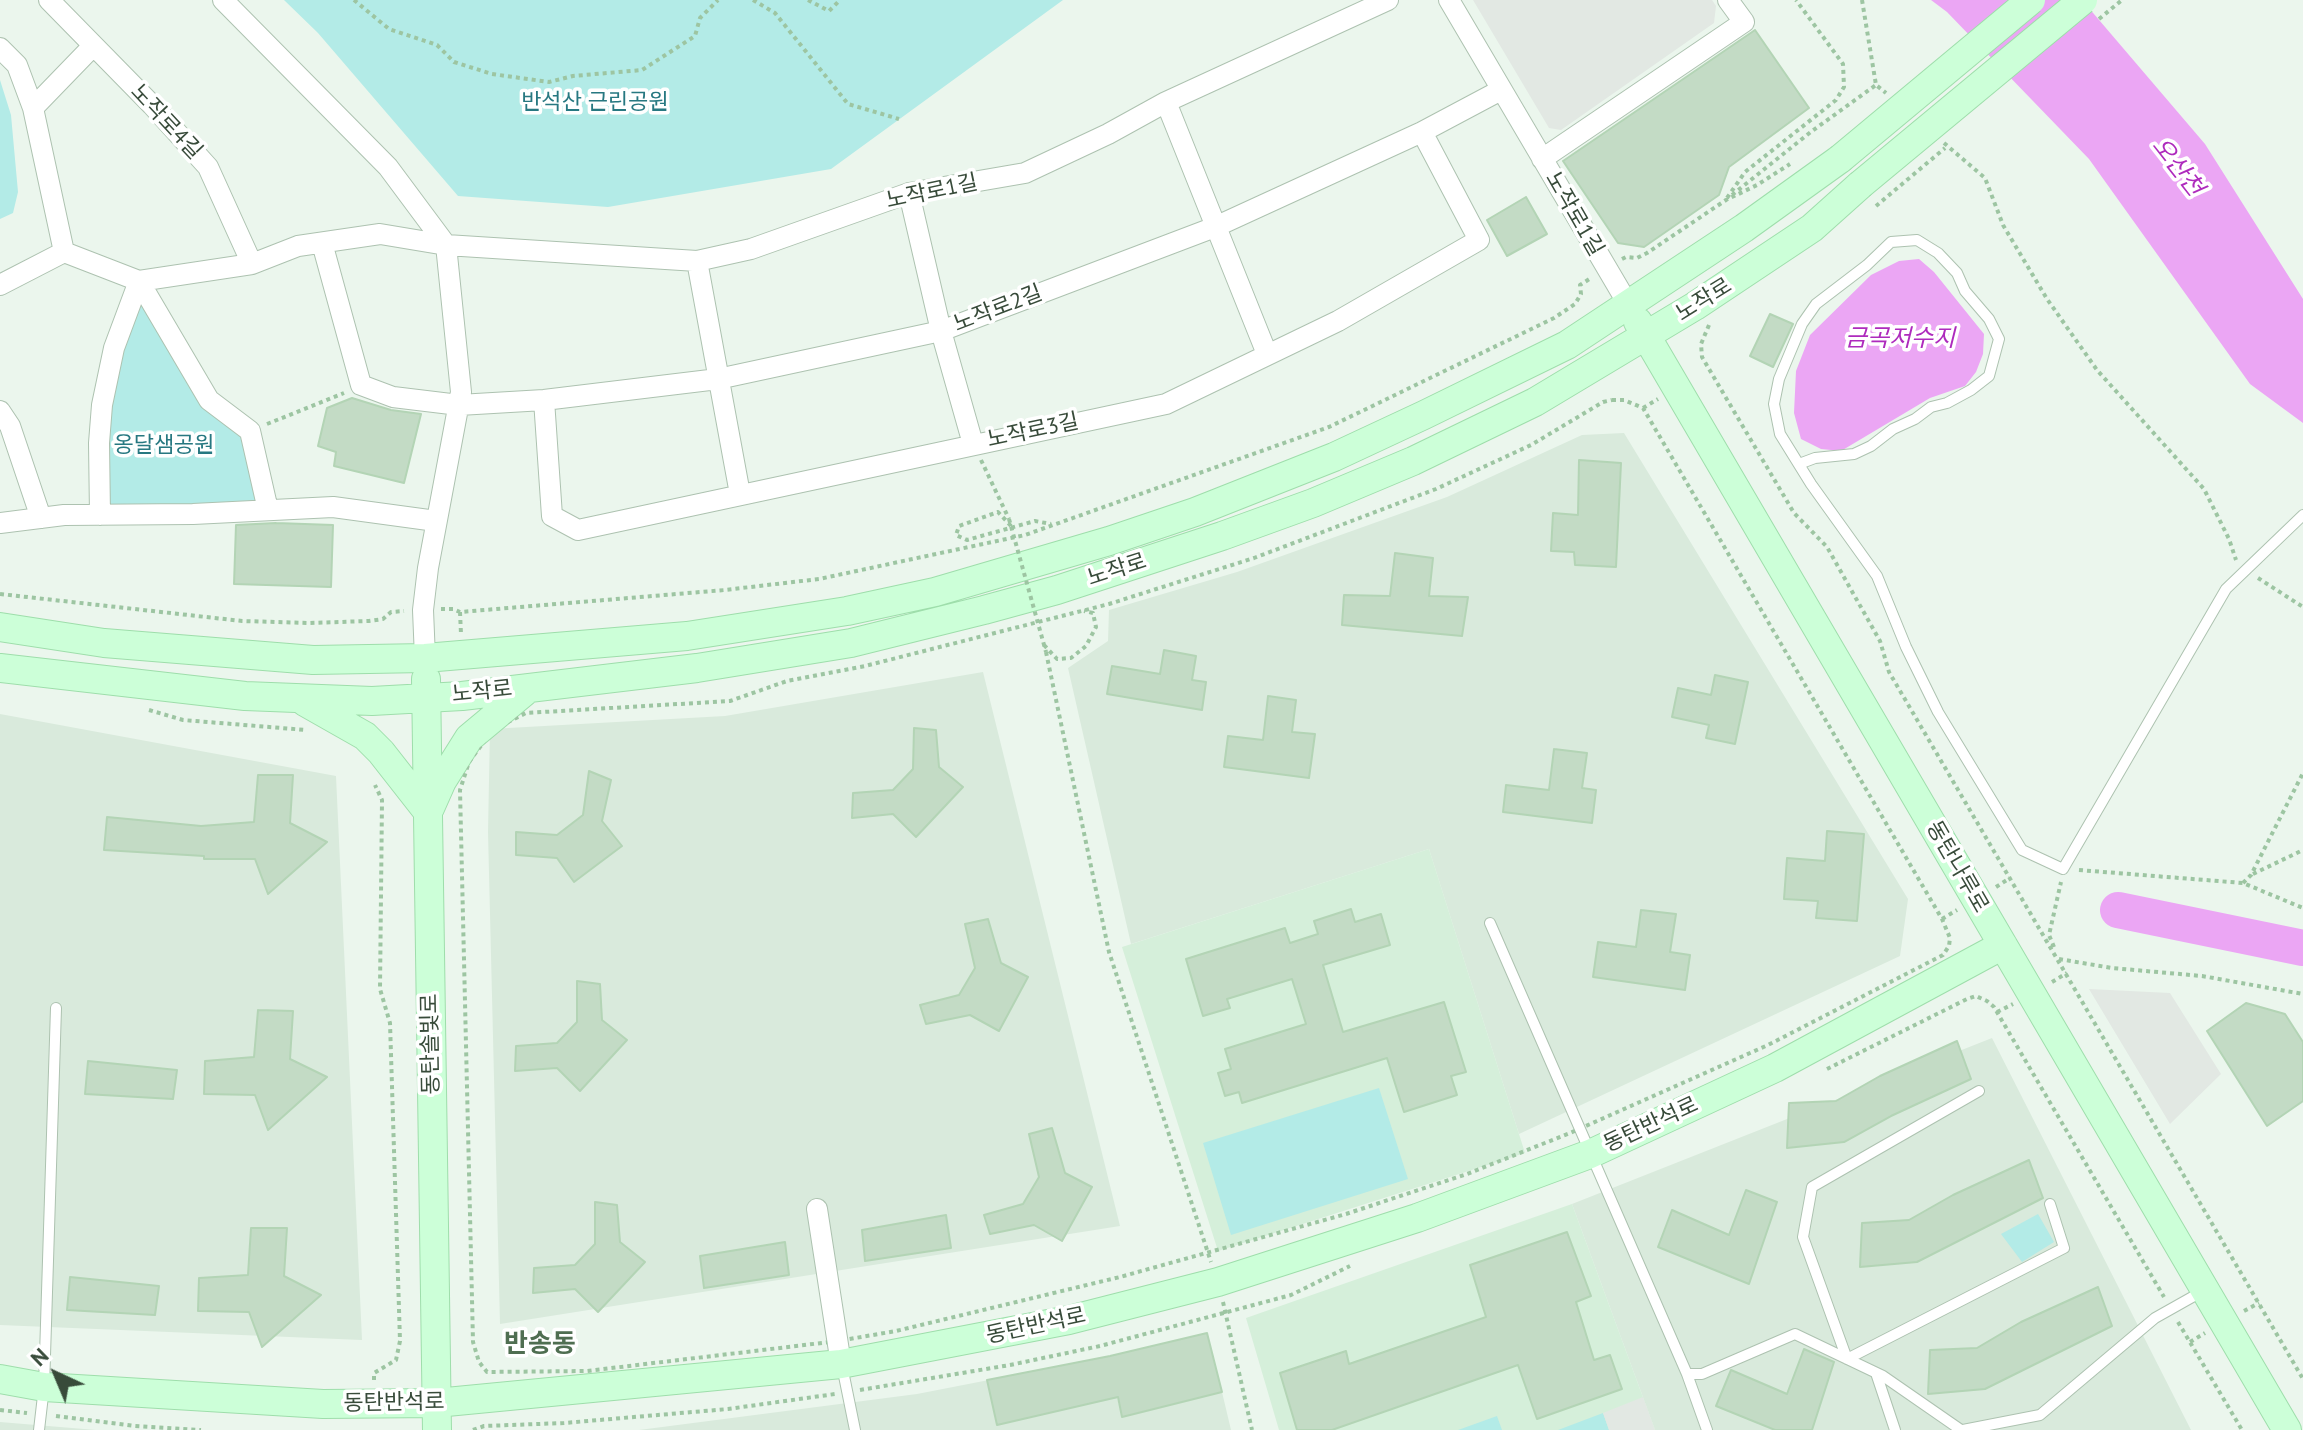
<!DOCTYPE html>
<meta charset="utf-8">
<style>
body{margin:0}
#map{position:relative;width:2303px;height:1430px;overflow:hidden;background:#ebf6ed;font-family:"PT Sans",sans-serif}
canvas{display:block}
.north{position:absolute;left:16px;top:1334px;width:80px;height:80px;-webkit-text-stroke:6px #fff;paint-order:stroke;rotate:316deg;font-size:22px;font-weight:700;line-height:32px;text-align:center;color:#384b3a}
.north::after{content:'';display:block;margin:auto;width:28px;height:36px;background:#384b3a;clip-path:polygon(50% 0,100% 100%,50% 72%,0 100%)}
</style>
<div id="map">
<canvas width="2303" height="1430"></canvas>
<div class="north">N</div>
</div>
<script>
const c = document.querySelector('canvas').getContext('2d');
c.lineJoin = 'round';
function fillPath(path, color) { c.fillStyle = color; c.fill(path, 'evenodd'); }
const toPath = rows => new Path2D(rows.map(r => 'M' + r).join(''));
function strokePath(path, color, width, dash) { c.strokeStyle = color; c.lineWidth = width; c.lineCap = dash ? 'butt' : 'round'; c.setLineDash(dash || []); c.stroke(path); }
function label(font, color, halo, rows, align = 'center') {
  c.font = font + ' "PT Sans","Noto Sans KR",sans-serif'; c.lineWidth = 7; c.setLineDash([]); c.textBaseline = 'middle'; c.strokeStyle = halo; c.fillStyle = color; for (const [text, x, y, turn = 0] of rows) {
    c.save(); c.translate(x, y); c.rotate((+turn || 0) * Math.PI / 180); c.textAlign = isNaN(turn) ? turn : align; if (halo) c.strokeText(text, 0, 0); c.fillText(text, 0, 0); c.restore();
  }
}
const residential = toPath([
 [1624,433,1908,899,1900,956,1519,1134,1429,849,1131,944,1068,668,1108,641,1109,610,1237,572,1447,497,1582,435],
 [983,672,1120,1226,500,1324,488,832,490,729,725,716],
 [0,714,336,776,362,1340,0,1325],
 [1992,1038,2191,1430,1655,1430,1572,1204],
 [1107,1357,1122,1417,1222,1392,1231,1430,639,1430,917,1394],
 [0,1422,96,1430,0,1430]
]);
const education = toPath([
 [1429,849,1525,1153,1218,1251,1122,947],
 [1572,1204,1655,1430,1279,1430,1246,1318]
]);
const green = toPath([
 [284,0,1063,0,831,169,608,207,458,196,318,33],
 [0,80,11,115,18,192,13,213,0,219],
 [139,288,206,401,245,430,262,505,102,509,105,405],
 [1379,1088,1408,1179,1231,1235,1203,1143],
 [2038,1214,2054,1242,2022,1262,2001,1234],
 [1603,1413,1609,1430,1558,1430],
 [1497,1416,1502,1430,1458,1430]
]);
const parking = toPath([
 [1473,0,1712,0,1716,6,1714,23,1561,130,1549,128],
 [2089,989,2170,993,2221,1074,2170,1124],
 [1643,1397,1655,1430,1609,1430,1603,1413]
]);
const water = toPath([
 [1931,0,2082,0,2205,144,2303,299,2303,423,2250,384,2089,159,1947,12],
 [1919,259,1934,272,1984,334,1983,354,1976,372,1965,386,1930,398,1841,451,1821,449,1801,439,1794,413,1796,371,1810,335,1871,275,1899,261]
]);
const river = toPath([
 [2118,910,2303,948]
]);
const building = toPath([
 [1755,30,1809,108,1729,167,1719,195,1644,247,1618,243,1563,161,1755,30],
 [1526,197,1547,234,1507,256,1487,220,1526,197],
 [1770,314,1793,324,1773,367,1750,356,1770,314],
 [352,398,391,410,421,414,404,483,334,466,336,452,318,446,327,408,352,398],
 [1579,460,1621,463,1616,567,1575,565,1574,552,1551,551,1553,513,1578,515,1579,460],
 [276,523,333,525,331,587,234,584,236,525,276,523],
 [1395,553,1433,558,1429,596,1468,597,1462,636,1342,625,1344,595,1390,596,1395,553],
 [1164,650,1196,656,1192,680,1206,682,1202,710,1107,694,1112,666,1160,674,1164,650],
 [1715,675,1748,682,1735,744,1706,738,1709,725,1672,717,1678,688,1711,695,1715,675],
 [1268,696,1296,700,1292,732,1315,734,1309,778,1224,767,1228,736,1263,740,1268,696],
 [914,728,936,730,939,767,963,787,916,837,893,814,852,818,853,793,893,790,913,769,914,728],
 [1554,749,1587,753,1582,788,1596,790,1592,823,1503,812,1506,785,1549,790,1554,749],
 [589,771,611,780,602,821,622,846,574,882,557,858,516,855,516,832,557,835,583,815,589,771],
 [258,775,293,775,290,823,327,842,268,894,255,859,204,859,204,856,104,850,107,817,201,826,254,822,258,775],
 [1827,831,1864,834,1857,921,1816,918,1818,901,1784,899,1787,858,1825,861,1827,831],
 [1351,909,1355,922,1381,914,1390,945,1323,965,1343,1032,1444,1002,1466,1072,1451,1076,1457,1095,1404,1112,1387,1058,1242,1103,1239,1092,1225,1096,1218,1073,1231,1069,1225,1049,1306,1024,1292,979,1227,999,1230,1008,1203,1016,1186,959,1285,928,1290,943,1318,934,1314,921,1351,909],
 [1641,910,1676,914,1670,952,1690,955,1685,990,1593,977,1598,942,1636,947,1641,910],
 [988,919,1001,963,1028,977,999,1031,970,1015,926,1024,920,1005,959,995,975,968,965,924,988,919],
 [577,981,600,984,602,1020,627,1040,580,1091,557,1068,515,1071,516,1046,557,1043,577,1022,577,981],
 [2246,1003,2285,1014,2303,1042,2303,1101,2267,1126,2207,1031,2246,1003],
 [258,1010,293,1011,290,1059,327,1077,268,1130,255,1095,204,1094,205,1061,254,1057,258,1010],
 [1957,1041,1971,1079,1891,1116,1844,1142,1787,1148,1789,1103,1836,1101,1880,1076,1957,1041],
 [88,1061,177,1070,173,1099,85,1094,88,1061],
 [1052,1128,1065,1173,1092,1187,1062,1241,1034,1225,990,1234,984,1215,1023,1204,1039,1177,1029,1134,1052,1128],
 [2029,1160,2043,1198,1917,1262,1860,1267,1862,1223,1909,1220,1953,1195,2029,1160],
 [1746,1190,1777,1202,1749,1284,1658,1247,1672,1210,1729,1235,1746,1190],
 [595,1202,617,1205,620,1242,645,1262,598,1312,575,1289,533,1293,534,1268,575,1265,595,1244,595,1202],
 [946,1215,951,1248,865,1261,862,1230,946,1215],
 [251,1228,287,1228,284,1276,321,1295,262,1347,249,1312,198,1311,199,1278,248,1275,251,1228],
 [1567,1232,1591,1296,1576,1302,1594,1360,1610,1355,1622,1389,1537,1419,1518,1365,1332,1430,1297,1430,1280,1373,1346,1351,1349,1364,1486,1317,1470,1265,1567,1232],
 [785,1242,789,1275,704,1288,700,1256,785,1242],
 [70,1277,159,1286,155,1315,67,1310,70,1277],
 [2098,1287,2112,1326,1985,1389,1928,1394,1930,1350,1977,1348,2021,1322,2098,1287],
 [1207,1333,1222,1392,1122,1417,1118,1397,997,1425,987,1380,1110,1356,1207,1333],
 [1804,1349,1834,1362,1812,1430,1775,1430,1716,1406,1731,1370,1787,1394,1804,1349]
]);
const path = toPath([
 [354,0,389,29,437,45,454,62,492,74,549,82,573,76,642,70,695,36,700,18,718,0],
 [753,0,775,13,848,104,899,119],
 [808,0,829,11,840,0],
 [1862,0,1876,85,1886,93],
 [1944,143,1985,178,2003,225,2047,299,2097,370,2204,489,2229,539,2236,560],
 [1732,195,1812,131,1876,85],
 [1727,198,1745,172,1836,100,1844,87,1843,64,1796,0],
 [1622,259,1626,257,1637,258,1647,253,1726,200,1757,185,1790,164],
 [1709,325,1701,344,1702,357,1709,369,1794,513,1827,547,1880,641,1889,672,2303,1379],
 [1612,400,1624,400,1643,408,1942,919,1950,938,1949,946,1943,955,1768,1045,1570,1133,1467,1174,1346,1214,1120,1277,896,1331,838,1341,587,1371,487,1372,479,1362,473,1342,460,790,469,762,488,736,500,726,526,713,730,701,787,681,865,666,1109,604,1254,558,1436,489,1531,445,1603,402,1612,400],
 [1643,408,1658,399],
 [267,424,344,393],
 [981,460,1009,519],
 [1011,526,998,512,959,526,956,535,967,540,1035,521,1051,524],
 [2258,578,2303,607],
 [0,594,242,621,309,623,369,621,383,619,391,612,404,611],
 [441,609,453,609,460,612,725,590,819,579,1025,535,1329,427,1554,318,1575,304,1581,294,1580,285,1591,278],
 [460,612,461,634],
 [1044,645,1057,659,1071,658,1086,646,1096,627,1093,613,1084,611],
 [1046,652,1109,952,1211,1262],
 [149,710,183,720,306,730],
 [2079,870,2243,883,2303,908],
 [2253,874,2303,850],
 [2243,883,2251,875,2303,773],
 [1996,887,2010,878],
 [1942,919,1957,910],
 [2054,947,2049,935,2061,882],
 [2059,959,2112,968,2202,976,2303,994],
 [2052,982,2067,973],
 [1997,1012,2013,1004],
 [1827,1069,1967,999,1976,996,1987,1001,1994,1007,2164,1297],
 [1223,1302,1252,1430],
 [2244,1311,2259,1303],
 [2178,1322,2242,1430],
 [2190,1342,2205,1333],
 [374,1380,374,1373,396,1360,400,1341,390,1023,380,989,382,800,375,785],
 [860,1390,1010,1365,1100,1346,1291,1295,1350,1266],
 [0,1410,27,1413],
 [56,1416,135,1426,201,1430],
 [473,1430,484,1426,564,1423,728,1409,835,1394]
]);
const lane = toPath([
 [1799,464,1815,458,1854,454,1871,446,1893,429,1915,419,1931,407,1947,403,1971,390,1989,376,1999,339,1989,319,1965,291,1957,273,1938,253,1917,240,1891,242,1867,265,1816,304,1802,324,1779,379,1774,404,1780,434,1811,484,1877,576,1906,647,1938,712,2022,850,2063,869,2226,589,2303,515],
 [1490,923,1687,1374,1707,1430],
 [1979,1091,1812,1187,1803,1237,1847,1359,2064,1248,2050,1204],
 [842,1366,855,1430],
 [1876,1373,1895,1430],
 [1687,1374,1702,1374,1795,1334,1883,1376,1961,1430],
 [39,1430,44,1387,56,1008],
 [1963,1430,2040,1415,2155,1318,2203,1291]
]);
const street = toPath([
 [49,0,152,105,208,167,252,264],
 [223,0,388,167,446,245,461,392,428,568,423,610,425,658],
 [1449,0,1628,304],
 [0,48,17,65,33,108,64,252,0,285],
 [1166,102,1267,354],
 [33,108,93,46],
 [1542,159,1744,22,1728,0],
 [909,193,941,331,973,444],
 [322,243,361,385,393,397,459,405,544,400,718,379,941,331,1215,227,1422,132,1501,90],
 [64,252,139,281,114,348,102,405,99,443,100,515],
 [697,261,740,494],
 [544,400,552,516,578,530,1166,404,1338,321,1479,240,1422,132],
 [0,411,10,426,41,518],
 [268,510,250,431,209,400,139,281,252,264,298,246,380,234,446,245,697,261,751,249,909,193,1025,173,1108,134,1166,102,1388,0],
 [0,523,64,515,193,514,333,507,436,521],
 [817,1209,841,1364]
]);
const secondary = toPath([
 [1638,322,2287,1430],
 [0,627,104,643,313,660,425,658,687,636,847,611,935,592,1109,541,1195,512,1334,457,1424,415,1567,345,1744,228,1840,159],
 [0,668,245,696,372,701,462,696,697,668,851,643,984,610,1057,590,1222,536,1313,503,1413,461,1535,402,1695,306,1812,228,1860,185],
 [426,679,437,1430],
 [305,702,365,736,381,752,428,812],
 [430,808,442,781,469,738,529,688],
 [0,1379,44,1387,323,1404,436,1403,841,1364,1069,1320,1218,1282,1417,1218,1590,1154,1775,1068,2003,945]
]);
const pathBridge = toPath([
 [2099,19,2122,0],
 [1876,206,1945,148],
 [1009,519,1046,652]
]);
const secondaryBridge = toPath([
 [1840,159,2031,0],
 [1860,185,2083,0]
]);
const parkNames = [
 ["반석산 근린공원",595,103],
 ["옹달샘공원",164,446]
];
const streetNames = [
 ["노작로4길",166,122,47],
 ["노작로1길",932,192,-12],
 ["노작로1길",1574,214,60],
 ["노작로",1704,300,-32],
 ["노작로2길",998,309,-21],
 ["노작로3길",1033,431,-12],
 ["노작로",1117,570,-18],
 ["노작로",482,692,-6],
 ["동탄나루로",1957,867,60],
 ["동탄솔빛로",431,1044,-91],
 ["동탄반석로",1651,1125,-25],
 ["동탄반석로",1036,1326,-12],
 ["동탄반석로",394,1403,-1]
];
const waterNames = [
 ["오산천",2177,167,52],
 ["금곡저수지",1900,339]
];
const quarterNames = [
 ["반송동",540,1345]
];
fillPath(residential, '#d9eadc');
fillPath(education, '#d5efda');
fillPath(green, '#b3ebe7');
fillPath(parking, '#e2e8e3');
fillPath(water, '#eba6f4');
strokePath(river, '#eba6f4', 36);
fillPath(building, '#c3dbc5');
strokePath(building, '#b3d4b5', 2);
strokePath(lane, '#adc2b0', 12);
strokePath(street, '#adc2b0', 22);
strokePath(secondary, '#9edeab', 30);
strokePath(path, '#9dc5a2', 4, [4, 4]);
strokePath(lane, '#fff', 10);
strokePath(street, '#fff', 20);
strokePath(secondary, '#ccffd8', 28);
strokePath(secondaryBridge, '#9edeab', 30, []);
strokePath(pathBridge, '#9dc5a2', 4, [4, 4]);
strokePath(secondaryBridge, '#ccffd8', 28);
label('22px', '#277881', '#fff', parkNames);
label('22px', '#384b3a', '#fff', streetNames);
label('italic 24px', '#ae2bbd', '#fff', waterNames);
label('bold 26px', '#4f6e51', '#fff', quarterNames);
</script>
